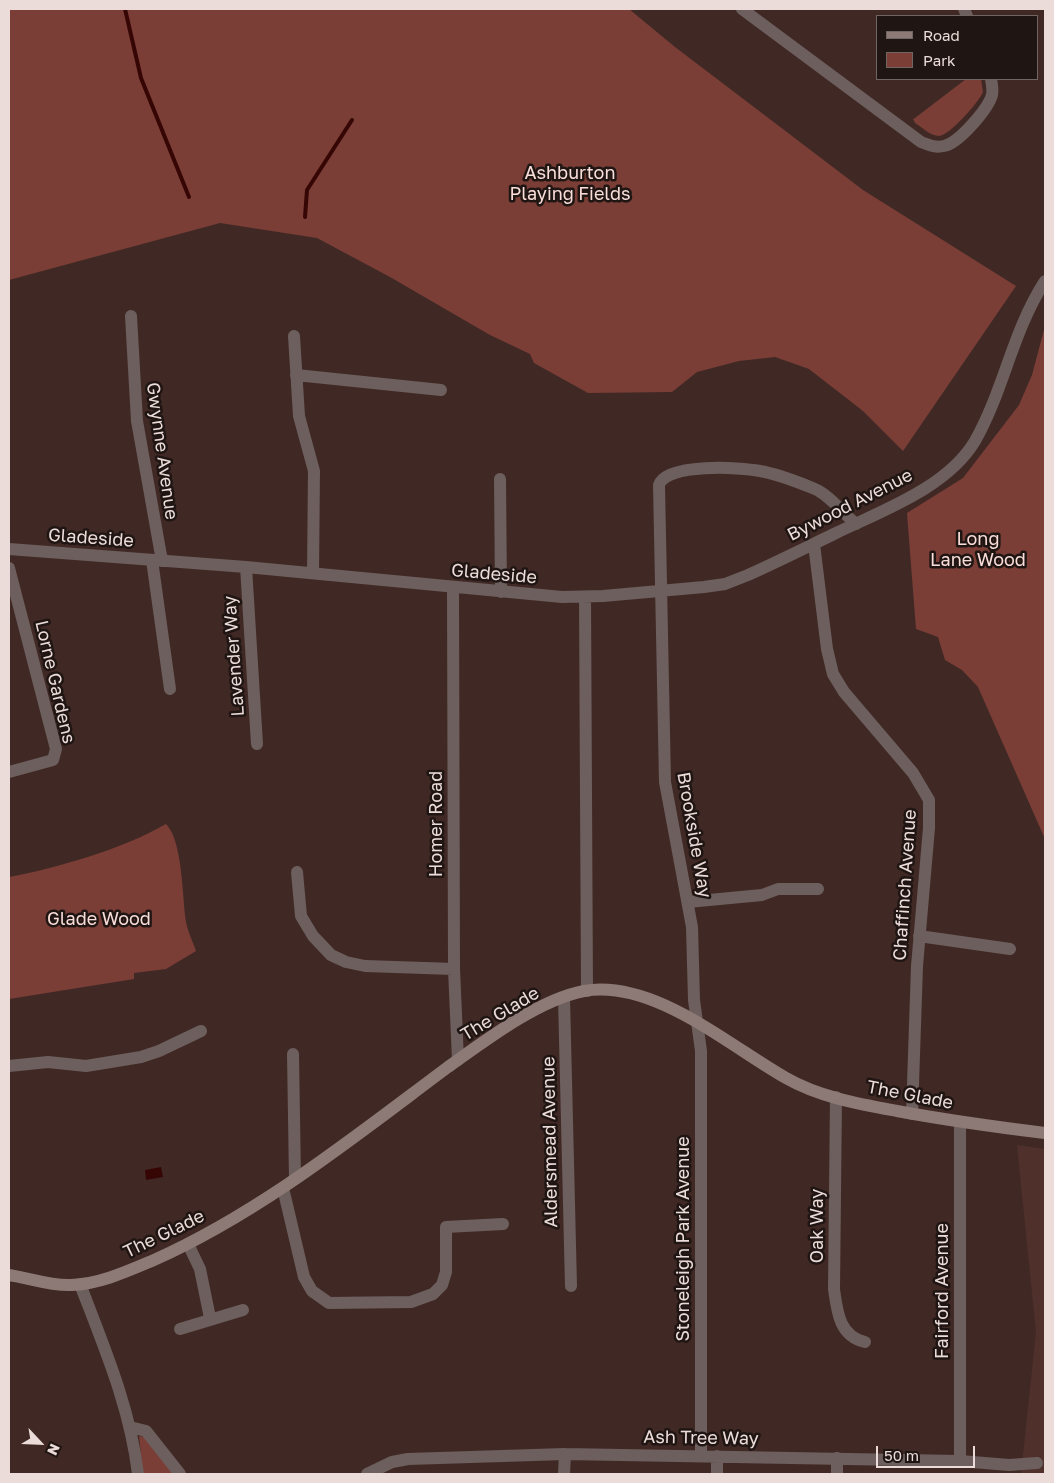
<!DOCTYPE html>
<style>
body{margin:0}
#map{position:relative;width:1054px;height:1483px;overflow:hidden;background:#402925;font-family:"Golos Text",sans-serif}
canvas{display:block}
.frame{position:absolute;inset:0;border:10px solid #ecdcd9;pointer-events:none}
.legend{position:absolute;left:876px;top:15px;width:162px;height:65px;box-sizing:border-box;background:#1f1513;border:1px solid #716562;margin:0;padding:6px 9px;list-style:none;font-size:15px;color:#ecdcd9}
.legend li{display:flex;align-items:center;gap:10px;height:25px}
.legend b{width:25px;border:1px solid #716562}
.north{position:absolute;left:15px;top:1418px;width:50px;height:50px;-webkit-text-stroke:4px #1f1513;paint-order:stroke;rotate:115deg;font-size:14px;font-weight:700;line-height:20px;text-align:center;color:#ecdcd9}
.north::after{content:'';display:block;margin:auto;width:18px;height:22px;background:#ecdcd9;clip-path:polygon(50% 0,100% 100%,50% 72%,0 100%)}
.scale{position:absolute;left:876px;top:1446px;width:99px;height:22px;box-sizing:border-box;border:2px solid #ecdcd9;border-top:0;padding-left:6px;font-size:15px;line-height:18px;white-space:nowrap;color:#ecdcd9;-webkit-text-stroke:4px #1f1513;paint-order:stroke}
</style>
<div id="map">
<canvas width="1054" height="1483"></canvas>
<div class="frame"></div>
<ul class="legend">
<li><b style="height:6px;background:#8d7a76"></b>Road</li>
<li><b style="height:14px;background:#7a3e36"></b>Park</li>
</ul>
<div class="north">N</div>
<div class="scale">50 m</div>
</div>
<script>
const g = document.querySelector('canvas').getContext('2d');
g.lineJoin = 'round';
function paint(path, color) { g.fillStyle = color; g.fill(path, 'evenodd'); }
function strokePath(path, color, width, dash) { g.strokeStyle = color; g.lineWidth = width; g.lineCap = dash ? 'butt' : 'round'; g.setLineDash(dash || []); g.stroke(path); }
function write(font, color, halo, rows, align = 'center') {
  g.font = font + ' "Golos Text",sans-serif'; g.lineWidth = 5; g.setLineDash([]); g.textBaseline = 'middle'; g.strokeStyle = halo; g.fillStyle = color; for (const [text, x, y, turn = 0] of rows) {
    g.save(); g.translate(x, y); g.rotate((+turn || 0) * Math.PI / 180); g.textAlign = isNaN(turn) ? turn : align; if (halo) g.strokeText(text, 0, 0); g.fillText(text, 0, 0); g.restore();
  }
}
const built = new Path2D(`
 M 1017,1145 L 1045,1149 L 1045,1474 L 1021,1474 L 1036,1332 Z`);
const green = new Path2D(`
 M 9,9 L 629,9 L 675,47 L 863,190 L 1016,286 L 903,451 L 863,411 L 809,369 L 775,357 L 739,361 L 697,372 L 672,392 L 588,393 L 534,363 L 530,354 L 490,335 L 390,277 L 317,238 L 220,223 L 9,280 Z
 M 966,79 L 981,79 L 983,92 C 979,102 949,136 939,136 C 930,136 922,127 915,123 L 913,119 L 915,118 Z
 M 1045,326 L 1045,839 L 978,687 L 962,670 L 945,660 L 938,637 L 916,629 L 907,513 L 963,478 L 1019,405 L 1032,375 Z
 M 166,824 C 183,841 182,897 186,922 C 188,932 193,942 196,951 L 166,969 L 134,973 L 134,979 L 9,999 L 9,877 C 57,868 123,849 166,824 Z
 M 139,1436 L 144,1437 L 173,1474 L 143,1474 Z`);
const water = new Path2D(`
 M 161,1167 L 163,1177 L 146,1180 L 145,1170 Z`);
const stream = new Path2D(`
 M 125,9 L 141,78 L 189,197
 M 305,217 L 307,190 L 352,120`);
const street = new Path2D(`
 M 742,9 L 921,142 C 929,145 935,148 944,146 C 959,143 988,109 992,95 C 993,90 992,84 991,79
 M 964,9 L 967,16
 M 131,316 L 137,421 L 162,561
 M 294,336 L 299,416 L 314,471 L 313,573
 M 296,375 L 441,390
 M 500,479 L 501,592
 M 814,544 L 827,649 L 833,674 L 844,692 L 913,773 L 929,800 L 929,828 L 917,966 L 912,1114
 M 9,549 L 246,567 L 562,597 L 603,596 L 704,587 L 725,584 L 748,575 C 777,562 805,548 834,534 C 881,511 947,488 975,441 C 1004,390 1012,332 1045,281
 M 152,560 L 170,689
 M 246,567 L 257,744
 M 9,568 L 56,749 L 53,760 L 9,772
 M 453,588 L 454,969 L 458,1060
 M 585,597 L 587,991
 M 297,872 L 301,916 L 313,936 L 331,955 L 346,962 L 365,966 L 454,969
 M 688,902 L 762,895 L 778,889 L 818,889
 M 919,936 L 1010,949
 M 564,998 L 571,1286
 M 293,1054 L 295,1179
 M 9,1066 L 48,1062 L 86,1066 L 141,1057 L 159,1051 L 201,1031
 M 836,1097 L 834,1289 C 837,1311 839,1336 865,1342
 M 283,1188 L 304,1277 L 312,1291 L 329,1303 L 411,1302 L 433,1294 L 442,1285 L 446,1272 L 446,1227 L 503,1224
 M 188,1244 L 200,1269 L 210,1318
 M 80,1284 C 104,1347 130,1407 138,1474
 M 180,1329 L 243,1310
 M 130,1427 L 146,1431 L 180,1474
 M 701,1456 L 701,1051 L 694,1000 L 692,927 L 665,782 L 659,485 C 666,463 740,467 760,471 C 778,474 798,482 815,489 C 829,495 843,513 856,524
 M 960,1461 L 960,1122
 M 367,1474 L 392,1462 L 408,1459 L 565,1454 L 960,1461 L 1009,1465 L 1037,1463
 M 564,1474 L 565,1454
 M 717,1474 L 717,1456
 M 837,1474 L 837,1458`);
const secondary = new Path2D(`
 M 9,1275 C 29,1278 51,1286 71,1285 C 100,1284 128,1271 154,1260 C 261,1212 354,1137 448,1067 C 486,1040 538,1000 584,991 C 653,979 728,1045 786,1078 C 819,1097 859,1104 897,1111 C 946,1120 996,1127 1045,1133`);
const parkNames = [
 ["Ashburton",570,173],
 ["Playing Fields",570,194],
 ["Long",978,539],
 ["Lane Wood",978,560],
 ["Glade Wood",99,919]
];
const streetNames = [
 ["Gwynne Avenue",162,451,82],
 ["Bywood Avenue",850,505,-27],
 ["Gladeside",91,538,4],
 ["Gladeside",494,574,5],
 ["Lavender Way",234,656,-94],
 ["Lorne Gardens",55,682,77],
 ["Homer Road",436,824,-90],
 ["Brookside Way",694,835,80],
 ["Chaffinch Avenue",905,885,-86],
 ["The Glade",500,1014,-31],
 ["The Glade",910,1095,11],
 ["Aldersmead Avenue",550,1142,-91],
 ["Oak Way",817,1226,-90],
 ["The Glade",164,1234,-26],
 ["Stoneleigh Park Avenue",683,1239,-90],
 ["Fairford Avenue",942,1291,-90],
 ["Ash Tree Way",701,1438,1]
];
paint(built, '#4f302b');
paint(green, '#7a3e36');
paint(water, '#360604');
strokePath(stream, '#360604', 4);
strokePath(street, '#6c5f5d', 12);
strokePath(secondary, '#8d7a76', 12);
write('18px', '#f9ddd8', '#1f1513', parkNames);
write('18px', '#ecdcd9', '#1f1513', streetNames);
</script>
